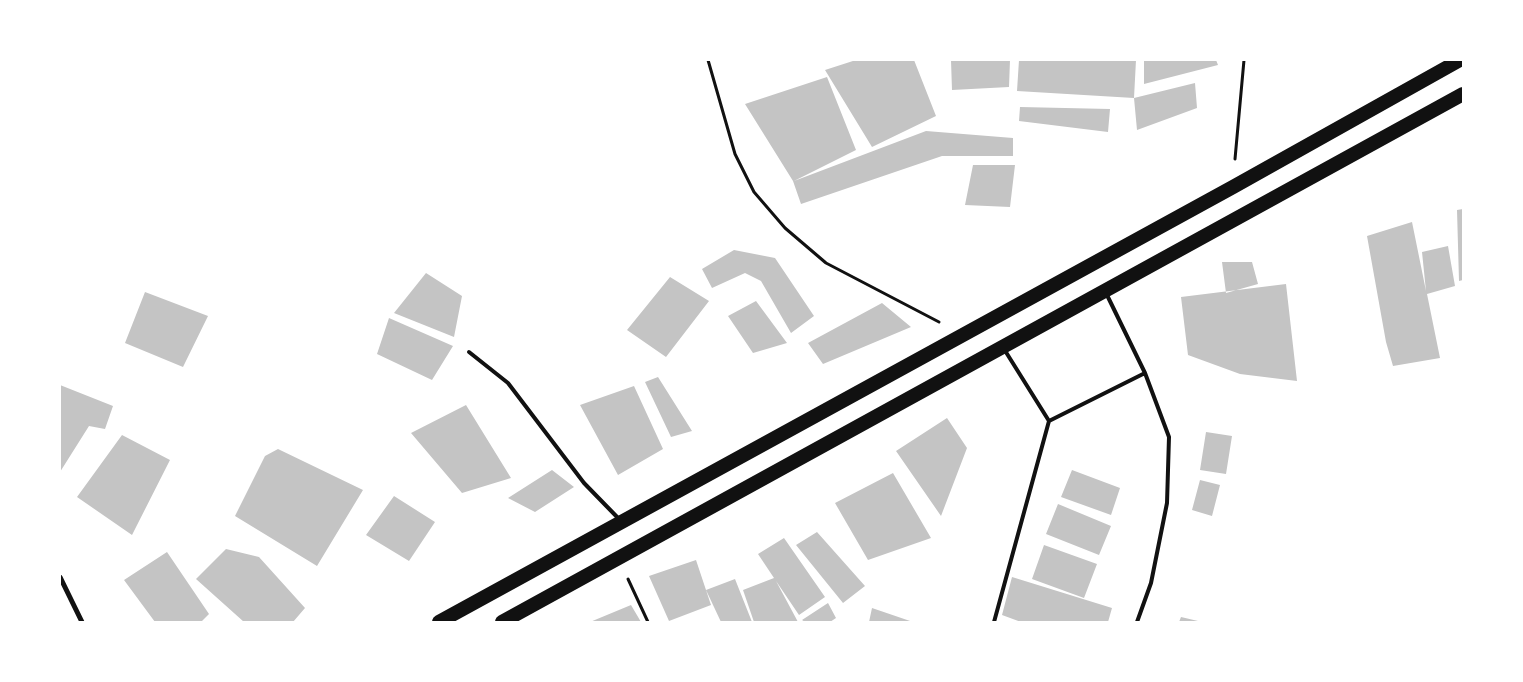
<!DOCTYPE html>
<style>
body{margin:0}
#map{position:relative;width:1523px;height:682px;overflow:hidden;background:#fff;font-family:Helvetica,sans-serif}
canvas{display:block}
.frame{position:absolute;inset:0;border:61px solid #fff;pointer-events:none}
</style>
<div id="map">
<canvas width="1523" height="682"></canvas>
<div class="frame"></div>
</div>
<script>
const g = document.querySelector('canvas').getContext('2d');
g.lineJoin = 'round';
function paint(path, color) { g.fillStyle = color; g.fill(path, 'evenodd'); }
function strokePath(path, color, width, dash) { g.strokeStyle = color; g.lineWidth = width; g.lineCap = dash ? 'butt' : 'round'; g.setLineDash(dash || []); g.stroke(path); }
const building = new Path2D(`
 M 856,60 L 914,60 L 936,116 L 872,147 L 825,70 Z
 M 951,60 L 1010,60 L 1009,87 L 952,90 Z
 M 1019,60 L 1136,60 L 1134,98 L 1195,83 L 1197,108 L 1137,130 L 1134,98 L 1017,91 Z
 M 1144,60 L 1216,60 L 1218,65 L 1144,84 Z
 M 827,77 L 856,150 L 794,181 L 926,131 L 1013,138 L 1013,156 L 942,156 L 801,204 L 793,181 L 745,104 Z
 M 1020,107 L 1110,109 L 1108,132 L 1019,121 Z
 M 973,165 L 1015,165 L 1010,207 L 965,205 Z
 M 1463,209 L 1463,280 L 1459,281 L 1457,210 Z
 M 1412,222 L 1426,291 L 1422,252 L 1448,246 L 1455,286 L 1427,294 L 1440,358 L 1393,366 L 1386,342 L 1367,236 Z
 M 734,250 L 775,258 L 814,316 L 791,333 L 761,281 L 745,273 L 712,288 L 702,269 Z
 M 1222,262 L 1252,262 L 1258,284 L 1226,293 Z
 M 426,273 L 462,296 L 454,337 L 394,313 Z
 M 670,277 L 709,301 L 666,357 L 627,330 Z
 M 1286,284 L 1297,381 L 1240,374 L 1188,355 L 1181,297 Z
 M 145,292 L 208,316 L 183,367 L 125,343 Z
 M 756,301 L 787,343 L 753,353 L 728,316 Z
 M 882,303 L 911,327 L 823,364 L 808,343 Z
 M 389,318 L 453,346 L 432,380 L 377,354 Z
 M 658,377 L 692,431 L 671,437 L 645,382 Z
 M 60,385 L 113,406 L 105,429 L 89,426 L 60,472 Z
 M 634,386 L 663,449 L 618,475 L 580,405 Z
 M 466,405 L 511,478 L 462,493 L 411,433 Z
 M 947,418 L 967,448 L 941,516 L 896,451 Z
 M 1206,432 L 1232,436 L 1226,474 L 1200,470 Z
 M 122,435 L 170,460 L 132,535 L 77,497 Z
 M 278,449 L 363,490 L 317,566 L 235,516 L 265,456 Z
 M 552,470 L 574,487 L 535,512 L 508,498 Z
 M 1072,470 L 1120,488 L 1111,515 L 1061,497 Z
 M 893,473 L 931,538 L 868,560 L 835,503 Z
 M 1200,480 L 1220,485 L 1212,516 L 1192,510 Z
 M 394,496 L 435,522 L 409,561 L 366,535 Z
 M 1058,504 L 1111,526 L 1099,555 L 1046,534 Z
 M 817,532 L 865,586 L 843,603 L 796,545 Z
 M 784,538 L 825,597 L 799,615 L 776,581 L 798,622 L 754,622 L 743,590 L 774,578 L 758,554 Z
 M 1044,545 L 1097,564 L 1084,598 L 1032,579 Z
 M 226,549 L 259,557 L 305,608 L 293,622 L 244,622 L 196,579 Z
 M 167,552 L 209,614 L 201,622 L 155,622 L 124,580 Z
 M 696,560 L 711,605 L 669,621 L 649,576 Z
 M 1012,577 L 1112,608 L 1108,622 L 1021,622 L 1002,615 Z
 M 735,579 L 752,622 L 721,622 L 706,590 Z
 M 828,603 L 836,618 L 830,622 L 805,622 L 802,620 Z
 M 631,605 L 641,622 L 590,622 Z
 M 872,608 L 913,622 L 869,622 Z
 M 1181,617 L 1198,621 L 1198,622 L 1179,622 Z`);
const path = new Path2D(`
 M 708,60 L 735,154 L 754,192 L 785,228 L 826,263 L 939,322
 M 1235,159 L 1244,60
 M 628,579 L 648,622`);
const service = new Path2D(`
 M 1106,293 L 1145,373
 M 1004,349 L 1049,421
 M 469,352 L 508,383 L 584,483 L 619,519
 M 994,622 L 1049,421 L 1145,373 L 1169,437 L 1167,503 L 1151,583 L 1137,622`);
const minor = new Path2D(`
 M 60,577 L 82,622`);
const trunk = new Path2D(`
 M 439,622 L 1233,187 L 1460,60
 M 502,622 L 1463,94`);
paint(building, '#c4c4c4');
strokePath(path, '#111', 3);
strokePath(service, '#111', 4);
strokePath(minor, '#111', 5);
strokePath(trunk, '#111', 14);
</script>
